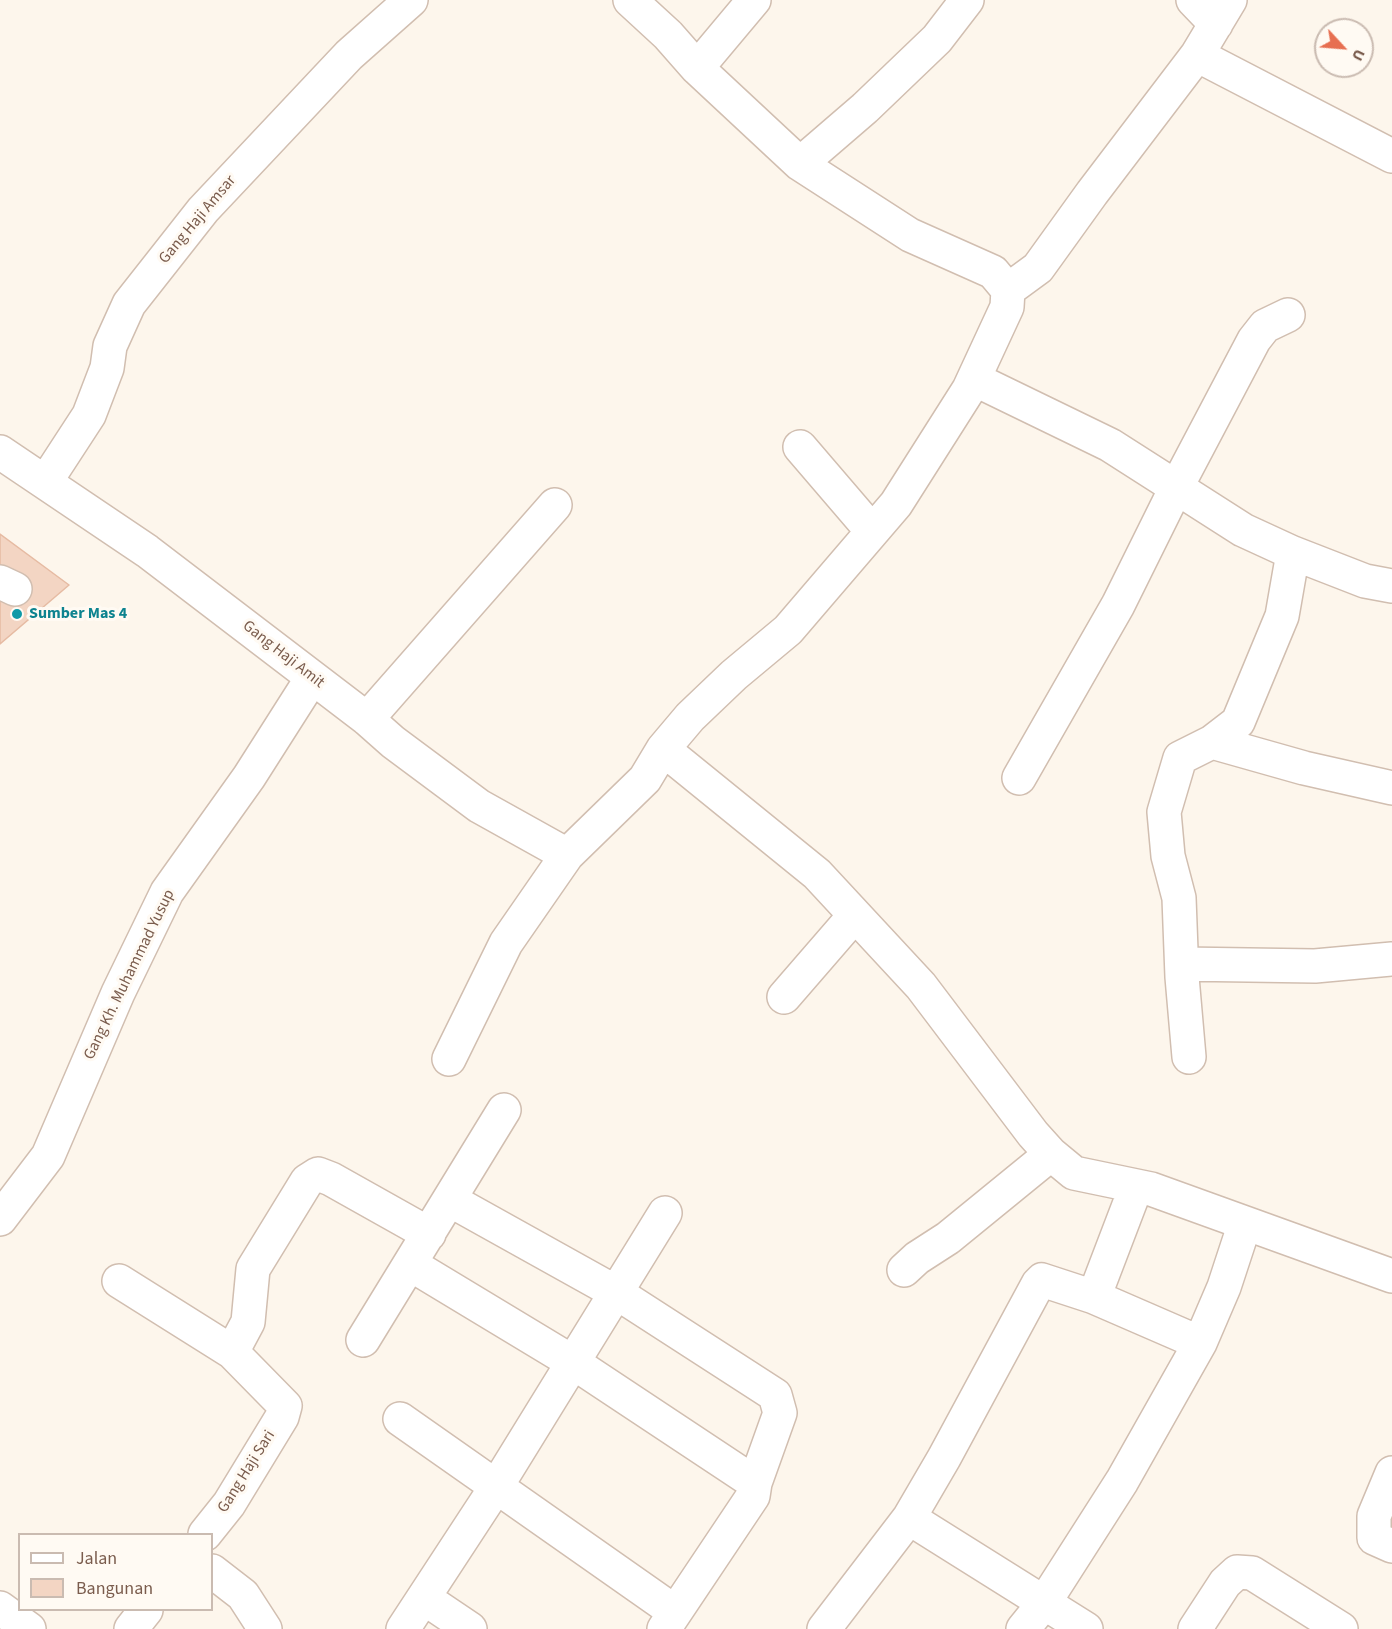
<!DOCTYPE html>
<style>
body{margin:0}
#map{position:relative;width:1392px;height:1629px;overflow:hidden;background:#fdf6ec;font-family:"Source Sans 3",sans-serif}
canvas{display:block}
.legend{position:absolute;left:18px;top:1533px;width:195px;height:78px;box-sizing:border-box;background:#fffaf3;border:2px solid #cabbb1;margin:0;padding:8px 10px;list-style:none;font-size:18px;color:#7a5c4d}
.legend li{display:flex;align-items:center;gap:12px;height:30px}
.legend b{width:30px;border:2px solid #cabbb1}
.north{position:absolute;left:1314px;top:18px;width:60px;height:60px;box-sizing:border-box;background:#fffaf3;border:2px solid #cabbb1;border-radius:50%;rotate:116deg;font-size:16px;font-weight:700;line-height:24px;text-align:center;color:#7a5c4d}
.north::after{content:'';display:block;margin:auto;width:21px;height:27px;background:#e76f51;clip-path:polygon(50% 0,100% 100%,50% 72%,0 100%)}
</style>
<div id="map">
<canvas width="1392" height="1629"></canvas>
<ul class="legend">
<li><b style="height:8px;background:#fff"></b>Jalan</li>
<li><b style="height:16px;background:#f3d5c3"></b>Bangunan</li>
</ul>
<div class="north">U</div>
</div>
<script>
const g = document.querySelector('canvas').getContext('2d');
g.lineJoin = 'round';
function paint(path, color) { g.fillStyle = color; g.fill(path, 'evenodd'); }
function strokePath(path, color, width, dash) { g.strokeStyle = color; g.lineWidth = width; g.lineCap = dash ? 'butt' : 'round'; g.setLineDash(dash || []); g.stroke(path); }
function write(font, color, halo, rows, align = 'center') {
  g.font = font + ' "Source Sans 3",sans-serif'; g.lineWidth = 6; g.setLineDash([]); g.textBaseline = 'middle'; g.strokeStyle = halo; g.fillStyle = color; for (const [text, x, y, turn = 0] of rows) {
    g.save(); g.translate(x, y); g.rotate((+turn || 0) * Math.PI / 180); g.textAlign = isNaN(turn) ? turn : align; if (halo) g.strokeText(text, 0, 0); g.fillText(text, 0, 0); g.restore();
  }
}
const building = new Path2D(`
 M 0,534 L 69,585 L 0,644 Z`);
const minor = new Path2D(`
 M 1193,0 L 1216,24
 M 1197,55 L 1392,156
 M 697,68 L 754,0
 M 800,164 L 865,108 L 937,39 L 967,0
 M 1008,290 L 1038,268 L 1092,193 L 1197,55 L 1230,0
 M 974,379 L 1110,445 L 1243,530 L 1293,553 L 1365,581 L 1392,586
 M 800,447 L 872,531
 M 0,452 L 147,551 L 367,719 L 393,742 L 479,806 L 567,855
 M 46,481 L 89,415 L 107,368 L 110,346 L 129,304 L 203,210 L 349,55 L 411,0
 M 0,582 L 15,589
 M 367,719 L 555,505
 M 1212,742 L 1304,768 L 1392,788
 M 663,749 L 817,874 L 921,986 L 1033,1134 L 1051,1154 L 1074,1173 L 1151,1189 L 1392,1276
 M 1019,778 L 1118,605 L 1176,488 L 1254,340 L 1265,326 L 1288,315
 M 1182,964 L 1315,966 L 1392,959
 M 784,997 L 855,915
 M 1189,1057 L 1182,977 L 1179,898 L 1168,856 L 1164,812 L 1180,758 L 1212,742 L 1238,722 L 1282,616 L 1293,553
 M 449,1059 L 506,943 L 567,855 L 645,779 L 663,749 L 690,717 L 734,675 L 788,630 L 896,504 L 969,389 L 1007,307 L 1008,290 L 993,272 L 910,235 L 800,164 L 697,68 L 668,35 L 630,0
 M 450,1200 L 617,1293 L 775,1395 L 780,1413 L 755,1483 L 753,1496 L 664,1629
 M 0,1219 L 48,1156 L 118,993 L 167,892 L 249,777 L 312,678
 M 410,1264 L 574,1363 L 755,1483
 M 904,1270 L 917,1258 L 948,1238 L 1051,1154
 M 119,1281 L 232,1352
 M 1094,1297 L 1136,1187
 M 363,1340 L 504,1110
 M 400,1419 L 675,1612
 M 1392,1473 L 1374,1516 L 1374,1538 L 1392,1546
 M 909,1518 L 1086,1629
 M 205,1534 L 229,1504 L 282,1417 L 285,1406 L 232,1352 L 248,1322 L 253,1269 L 307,1181 L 318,1174 L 331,1179 L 429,1234
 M 212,1571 L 243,1595 L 265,1629
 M 424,1598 L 470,1629
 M 0,1608 L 29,1629
 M 131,1629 L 146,1610
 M 403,1629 L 496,1487 L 665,1213
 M 824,1629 L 909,1518 L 944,1458 L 1038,1284 L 1042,1280 L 1094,1297 L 1200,1343
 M 1023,1629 L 1044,1603 L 1122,1481 L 1200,1343 L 1224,1287 L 1245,1223
 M 1195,1629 L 1225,1583 L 1237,1572 L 1252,1573 L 1341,1629`);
const markers = [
 [17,614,6,"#0f9aa8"]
];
const streetNames = [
 ["Gang Haji Amsar",198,220,-50],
 ["Gang Haji Amit",283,655,38],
 ["Gang Kh. Muhammad Yusup",130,975,-64],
 ["Gang Haji Sari",247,1472,-58]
];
const cultureNames = [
 ["Sumber Mas 4",29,614]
];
paint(building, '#f3d5c3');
strokePath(building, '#e6bba3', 1.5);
strokePath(minor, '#d1beb0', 36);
strokePath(minor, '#fff', 33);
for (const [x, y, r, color] of markers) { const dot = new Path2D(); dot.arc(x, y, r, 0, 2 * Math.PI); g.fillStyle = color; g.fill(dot); strokePath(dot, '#fffaf3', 2); }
write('16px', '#7a5c4d', '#fffaf3', streetNames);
write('bold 16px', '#0d838f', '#fffaf3', cultureNames, 'left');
</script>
